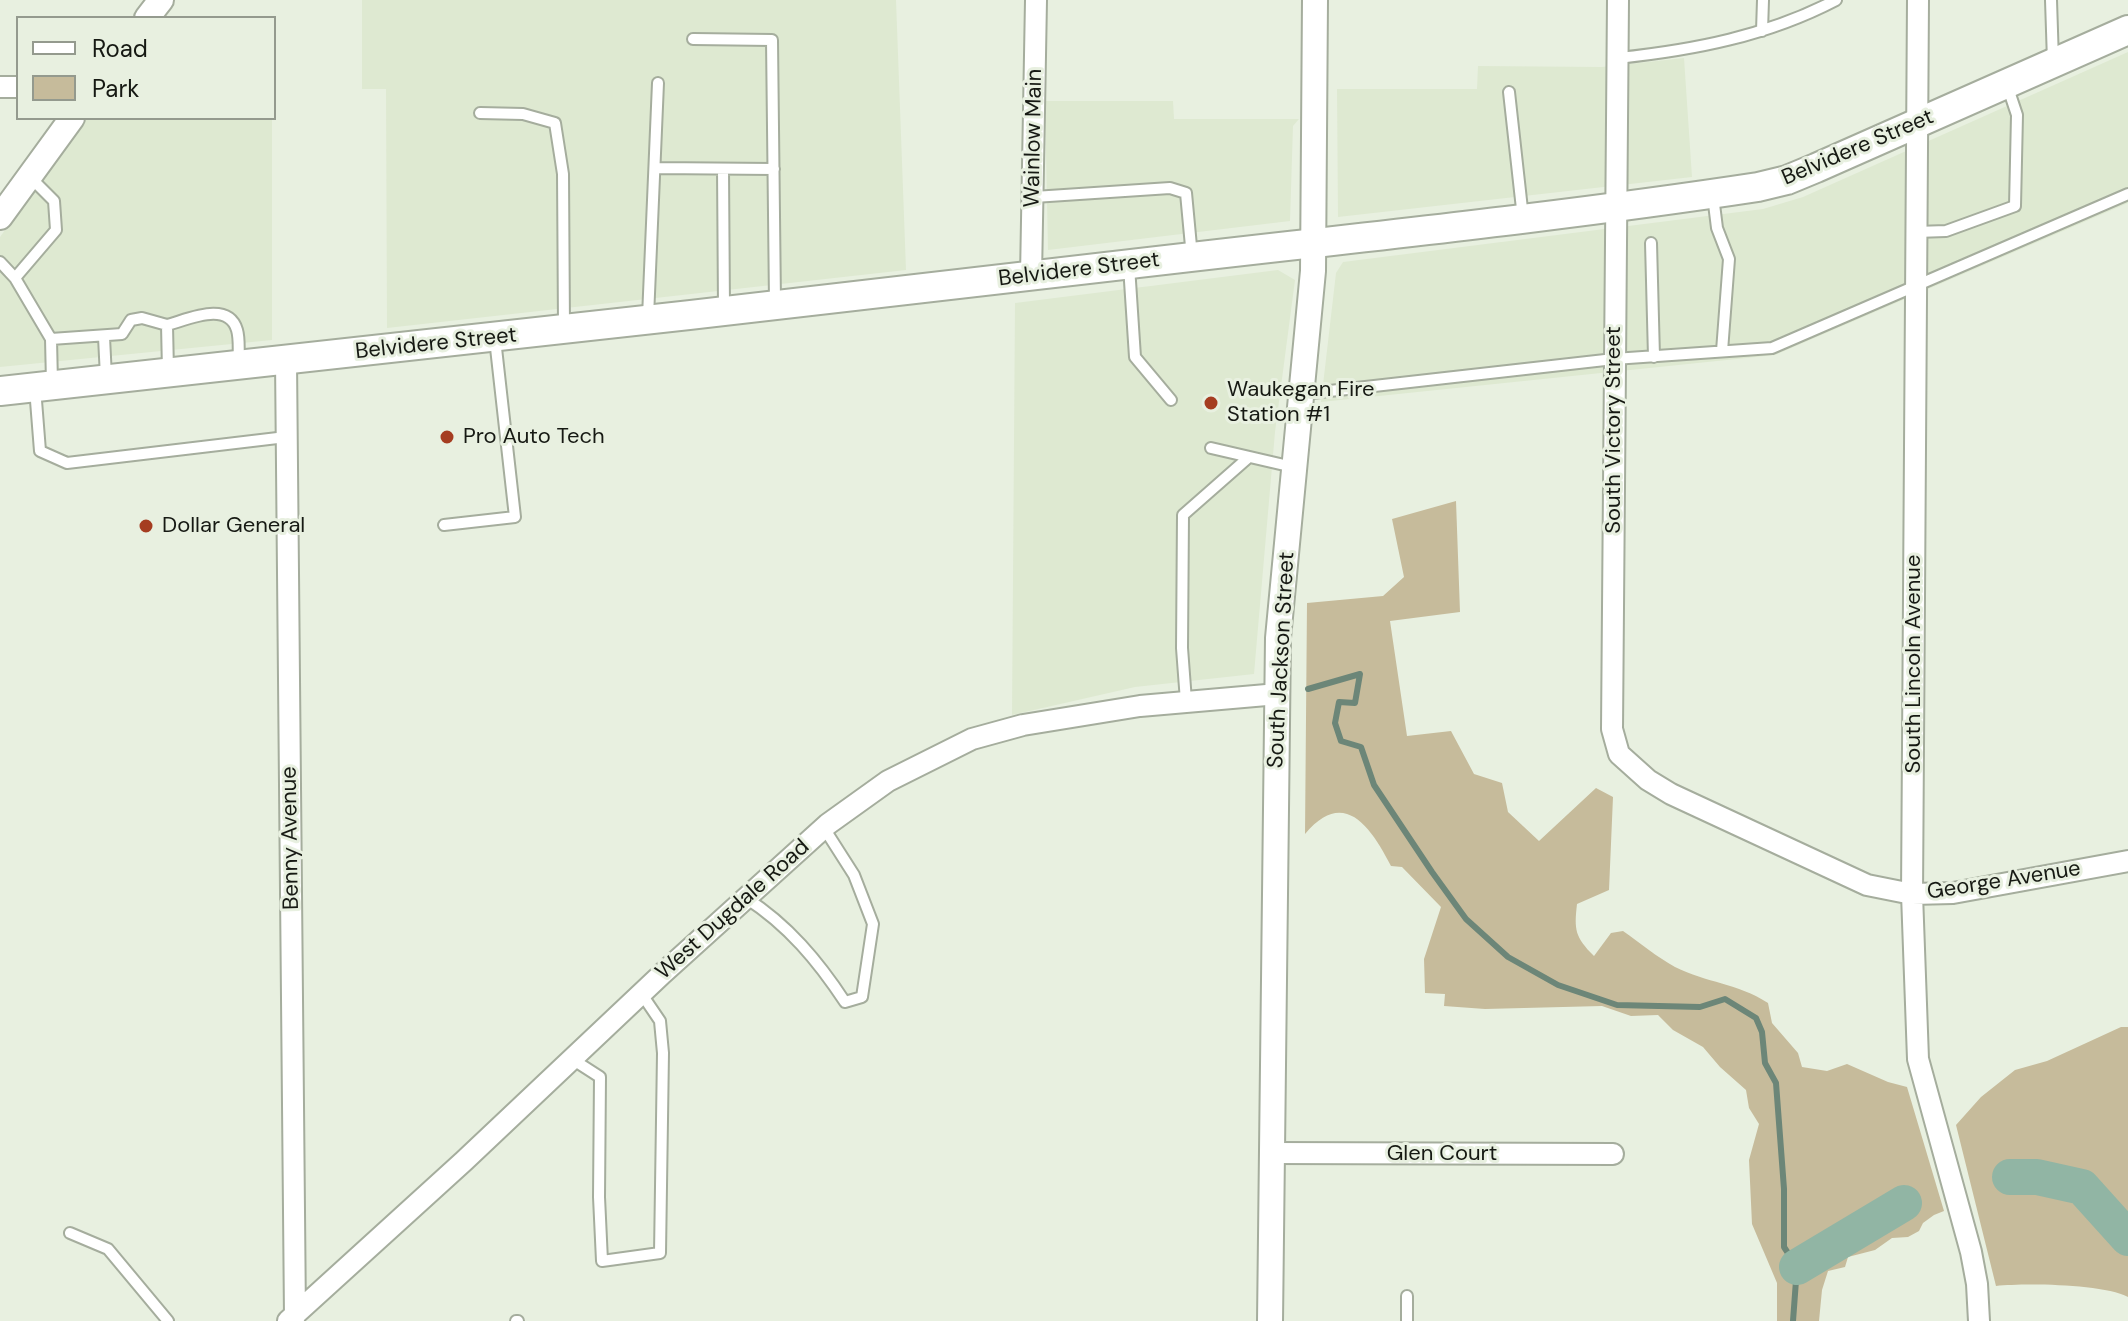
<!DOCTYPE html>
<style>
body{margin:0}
#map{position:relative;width:2128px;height:1321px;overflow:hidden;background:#e8f0e0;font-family:"DM Sans",sans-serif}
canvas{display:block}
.legend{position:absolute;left:16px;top:16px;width:260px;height:104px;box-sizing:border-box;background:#e8f0e0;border:2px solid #949a8e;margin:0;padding:10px 14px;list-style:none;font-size:24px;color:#161913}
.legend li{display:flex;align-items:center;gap:16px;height:40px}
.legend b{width:40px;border:2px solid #949a8e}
</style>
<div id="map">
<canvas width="2128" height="1321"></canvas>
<ul class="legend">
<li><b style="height:10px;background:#fff"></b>Road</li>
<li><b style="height:22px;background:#c6bb9b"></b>Park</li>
</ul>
</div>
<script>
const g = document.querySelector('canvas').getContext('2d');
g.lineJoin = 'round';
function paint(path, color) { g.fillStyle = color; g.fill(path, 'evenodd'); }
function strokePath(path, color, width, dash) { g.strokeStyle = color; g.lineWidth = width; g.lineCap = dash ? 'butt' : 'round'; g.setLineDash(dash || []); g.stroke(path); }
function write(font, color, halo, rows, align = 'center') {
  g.font = font + ' "DM Sans",sans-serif'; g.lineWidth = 6; g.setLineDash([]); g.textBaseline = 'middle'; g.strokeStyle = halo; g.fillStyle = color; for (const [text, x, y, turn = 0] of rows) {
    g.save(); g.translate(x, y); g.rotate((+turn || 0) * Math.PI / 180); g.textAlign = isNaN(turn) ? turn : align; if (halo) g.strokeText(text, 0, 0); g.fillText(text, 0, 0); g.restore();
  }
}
const built = new Path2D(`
 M 362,0 L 896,0 L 906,270 L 387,328 L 386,89 L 362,89 Z
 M 2128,52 L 2128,203 L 1775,355 L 1321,402 L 1336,273 L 1343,262 L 1763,209 L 1803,197 Z
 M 1684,58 L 1692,177 L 1338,217 L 1337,89 L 1477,89 L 1478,66 L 1602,67 Z
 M 1045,101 L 1173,101 L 1174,119 L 1299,119 L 1293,126 L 1290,221 L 1048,250 Z
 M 87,118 L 272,118 L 272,340 L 0,367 L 0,237 Z
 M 1278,270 L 1295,280 L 1275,432 L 1254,674 L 1135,687 L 1012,715 L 1015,303 Z`);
const green = new Path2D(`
 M 1456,501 L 1460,612 L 1390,621 L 1407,736 L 1451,731 L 1474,774 L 1502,783 L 1508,812 L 1539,841 L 1596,788 L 1613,797 L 1609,890 L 1577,904 C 1574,930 1575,937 1594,956 L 1611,933 L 1623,931 C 1640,943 1657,957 1675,967 C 1707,983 1737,983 1768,1003 L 1772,1023 L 1798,1053 L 1802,1067 L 1827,1071 L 1847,1064 L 1888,1082 L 1907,1087 L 1944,1211 L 1934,1215 L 1923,1223 L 1919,1231 L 1908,1237 L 1892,1238 L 1875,1250 L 1848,1257 L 1845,1267 L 1828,1271 L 1822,1290 L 1819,1321 L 1777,1321 L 1777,1283 L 1752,1224 L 1749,1160 L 1759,1124 L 1749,1108 L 1746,1090 L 1720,1067 L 1703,1047 L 1673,1030 L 1658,1015 L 1631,1016 L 1602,1006 L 1485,1009 L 1444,1006 L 1445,994 L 1425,993 L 1424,959 L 1441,907 L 1402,867 L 1391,866 C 1371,827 1344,787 1305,834 L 1307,603 L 1383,596 L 1404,577 L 1392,519 Z
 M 2121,1027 L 2128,1027 L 2128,1297 C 2103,1284 2026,1283 1996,1286 L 1956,1125 L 1981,1097 L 2015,1070 L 2047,1061 Z`);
const stream = new Path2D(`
 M 1308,689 L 1360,674 L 1355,703 L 1339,702 L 1335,723 L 1341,741 L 1361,747 L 1374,785 L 1432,872 L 1466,919 L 1508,957 L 1558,985 L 1617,1005 L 1700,1007 L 1725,999 L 1756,1018 L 1762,1032 L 1765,1063 L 1776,1083 L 1784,1189 L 1784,1247 L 1797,1267 L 1793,1321`);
const river = new Path2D(`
 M 2010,1177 L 2037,1177 L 2082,1187 L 2128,1238
 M 1797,1267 L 1904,1203`);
const service = new Path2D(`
 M 2051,0 L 2053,61
 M 1762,31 L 1763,0
 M 693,39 L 772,40 L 775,302
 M 1618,58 C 1694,50 1767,36 1836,0
 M 1509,92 L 1523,218
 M 480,113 L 523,114 L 555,123 L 563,174 L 564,327
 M 655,168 L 774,169
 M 723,169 L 724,308
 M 1713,196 L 1717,228 L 1729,259 L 1722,351
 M 1034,197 L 1170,188 L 1186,193 L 1192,257
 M 1916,232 L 1946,231 L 2015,206 L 2017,115 L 2007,85
 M 1651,243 L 1654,357
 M 0,262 L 15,278 L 51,339 L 122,334 L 131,320 L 142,318 L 167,325 L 168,371
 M 1129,266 L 1135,357 L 1171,400
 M 15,278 L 56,230 L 54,201 L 30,177
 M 648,317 L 658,83
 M 167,325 C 187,320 228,300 237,330 C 240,340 238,353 239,363
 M 104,337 L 106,377
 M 51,339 L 52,383
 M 35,388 L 40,451 L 67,463 L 286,437
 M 1303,394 L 1614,359 L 1772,348 L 2128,194
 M 1211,448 L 1293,467
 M 444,525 L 515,517 L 495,339
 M 1186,701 L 1182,648 L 1183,515 L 1249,457
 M 746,898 C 788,925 818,961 845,1002 L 862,997 L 873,924 L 854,875 L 824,828
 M 572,1059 L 600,1077 L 599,1197 L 602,1261 L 660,1253 L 663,1053 L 660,1021 L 641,993
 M 70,1233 L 108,1249 L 168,1321
 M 1407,1296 L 1407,1321
 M 516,1321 L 518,1321`);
const minor = new Path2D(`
 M 1618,0 L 1612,729 L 1619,754 L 1648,780 L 1671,794 L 1867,885 L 1912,894 L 1953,893 L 2128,861
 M 1918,0 L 1912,894 L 1918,1059 L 1971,1252 L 1977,1284 L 1979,1321
 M 0,87 L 18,87
 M 1031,276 L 1036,0
 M 286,360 L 295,1316
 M 1271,1153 L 1613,1154
 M 288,1321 L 464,1161 L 662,974 L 828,824 L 888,781 L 972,739 L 1023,725 L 1140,706 L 1278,694`);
const tertiary = new Path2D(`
 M 147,18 L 161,0
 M 0,217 L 72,118
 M 1270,1321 L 1278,638 L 1313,271 L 1315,0`);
const secondary = new Path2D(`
 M 0,391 C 374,351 749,309 1123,265 C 1335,240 1547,219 1758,187 L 1787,180 L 1816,168 L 2128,30`);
const markers = [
 [1211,403,8,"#a53d21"],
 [447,437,8,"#a53d21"],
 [146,526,8,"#a53d21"]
];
const streetNames = [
 ["Wainlow Main",1034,138,-89],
 ["Belvidere Street",1858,148,-23],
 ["Belvidere Street",1079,270,-7],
 ["Belvidere Street",436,344,-6],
 ["South Victory Street",1614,430,-90],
 ["South Jackson Street",1282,660,-87],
 ["South Lincoln Avenue",1914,664,-90],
 ["Benny Avenue",291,838,-91],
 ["George Avenue",2004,881,-9],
 ["West Dugdale Road",733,910,-42],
 ["Glen Court",1442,1154]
];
const poiNames = [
 ["Waukegan Fire",1227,390],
 ["Station #1",1227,415],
 ["Pro Auto Tech",463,437],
 ["Dollar General",162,526]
];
paint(built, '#dee9d1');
paint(green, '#c6bb9b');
strokePath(stream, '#6c8678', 6);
strokePath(river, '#91b5a4', 36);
strokePath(service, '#a5ad9d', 14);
strokePath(minor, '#a5ad9d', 24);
strokePath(tertiary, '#a5ad9d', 28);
strokePath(secondary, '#a5ad9d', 32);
strokePath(service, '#fff', 10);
strokePath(minor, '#fff', 20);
strokePath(tertiary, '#fff', 24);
strokePath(secondary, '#fff', 28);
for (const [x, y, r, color] of markers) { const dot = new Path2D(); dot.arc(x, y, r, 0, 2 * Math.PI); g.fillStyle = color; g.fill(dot); strokePath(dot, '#e8f0e0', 3); }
write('22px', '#161913', '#e8f0e0', streetNames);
write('22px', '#161913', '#e8f0e0', poiNames, 'left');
</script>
